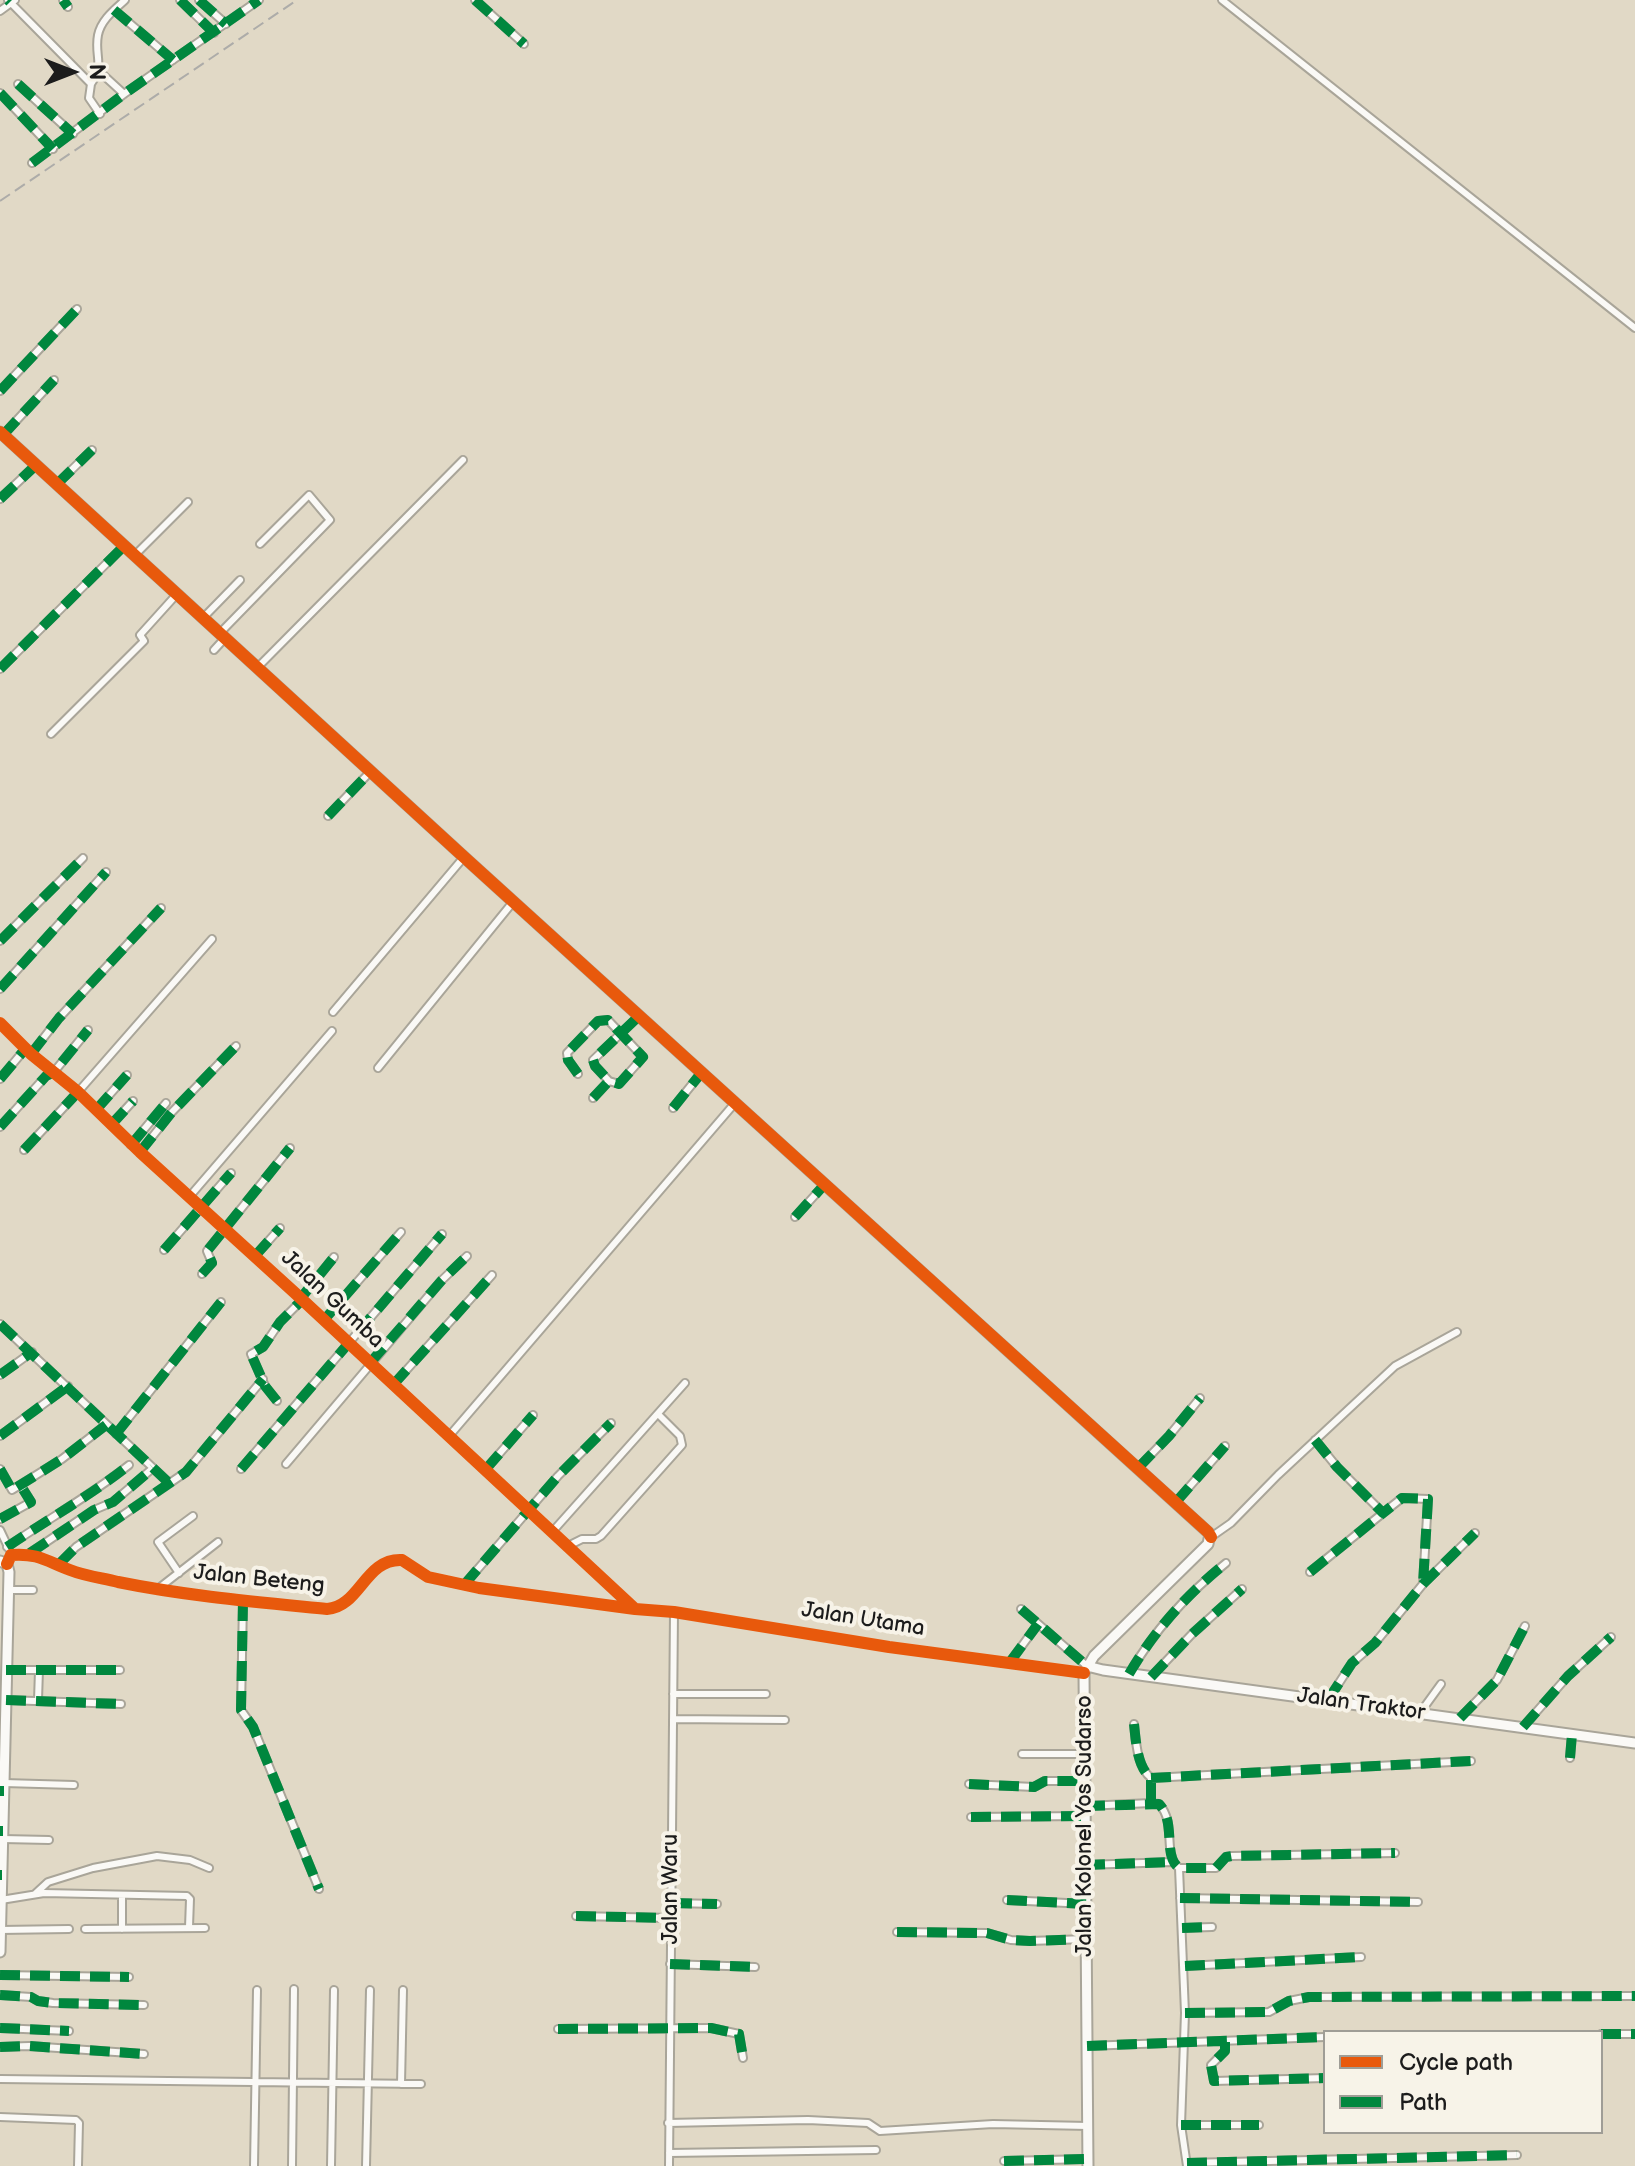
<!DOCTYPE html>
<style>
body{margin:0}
#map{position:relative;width:1635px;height:2166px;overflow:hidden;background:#e1d9c6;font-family:"Balsamiq Sans",sans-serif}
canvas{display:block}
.legend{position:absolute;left:1323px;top:2030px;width:280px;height:104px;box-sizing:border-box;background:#f7f3e8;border:2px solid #9f9d96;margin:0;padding:10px 14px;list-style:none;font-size:24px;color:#1c1c1c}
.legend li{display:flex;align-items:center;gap:16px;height:40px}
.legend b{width:40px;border:2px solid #9f9d96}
.north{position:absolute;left:32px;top:32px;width:80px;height:80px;-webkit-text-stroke:6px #f7f3e8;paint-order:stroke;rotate:90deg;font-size:22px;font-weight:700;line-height:32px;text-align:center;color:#1c1c1c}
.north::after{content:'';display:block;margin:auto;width:28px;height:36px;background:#1c1c1c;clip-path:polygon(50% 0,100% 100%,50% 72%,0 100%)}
</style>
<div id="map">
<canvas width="1635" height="2166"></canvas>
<ul class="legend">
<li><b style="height:10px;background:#e8590c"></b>Cycle path</li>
<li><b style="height:10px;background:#00873e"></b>Path</li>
</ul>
<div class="north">N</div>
</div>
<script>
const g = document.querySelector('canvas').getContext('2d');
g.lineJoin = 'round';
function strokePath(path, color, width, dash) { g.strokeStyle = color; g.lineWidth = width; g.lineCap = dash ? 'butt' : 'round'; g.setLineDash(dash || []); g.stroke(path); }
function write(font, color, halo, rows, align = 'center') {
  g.font = font + ' "Balsamiq Sans",sans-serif'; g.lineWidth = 8; g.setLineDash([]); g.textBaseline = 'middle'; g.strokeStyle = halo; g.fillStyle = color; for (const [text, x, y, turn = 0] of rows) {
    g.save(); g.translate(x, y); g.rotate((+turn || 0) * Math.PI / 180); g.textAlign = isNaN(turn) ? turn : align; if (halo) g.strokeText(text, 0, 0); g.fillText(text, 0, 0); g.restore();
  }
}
const street = new Path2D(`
 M 8,0 L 91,84 C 105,64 94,56 98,35 C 101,20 114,10 125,0
 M 63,0 L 68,7
 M 180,0 L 214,33
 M 199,0 L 226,24
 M 475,0 L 524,44
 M 1222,0 L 1635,328
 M 114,10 L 173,60
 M 0,11 L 15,0
 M 100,72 L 124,94
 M 18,84 L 73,134
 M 91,84 L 89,98 L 100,114
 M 0,93 L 53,149
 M 32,163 L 124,94 L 259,0
 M 0,391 L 77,309
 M 3,435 L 54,380
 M 57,484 L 92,450
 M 0,499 L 36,465
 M 135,555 L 188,502
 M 203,618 L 240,580
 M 220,633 L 330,520 L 309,495 L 260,544
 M 214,650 L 225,638
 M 258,667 L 463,460
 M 0,669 L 124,546
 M 51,734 L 144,641 L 140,635 L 177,594
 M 328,816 L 371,771
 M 0,941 L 83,858
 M 0,989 L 106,872
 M 333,1012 L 464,857
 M 0,1023 L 31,1054 L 78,1092 L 140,1152 L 295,1293 L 635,1609
 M 31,1054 L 59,1018 L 161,908
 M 378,1068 L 513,902
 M 578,1074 L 568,1060 L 567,1053 L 598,1021 L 608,1020 L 643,1057 L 619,1084 L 609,1081
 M 0,1079 L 26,1048
 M 593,1098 L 609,1081 L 595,1066 L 593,1060 L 639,1016
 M 673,1108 L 702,1072
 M 96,1110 L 127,1075
 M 111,1125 L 133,1101
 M 0,1127 L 46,1076 L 54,1072 L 88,1030
 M 131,1145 L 166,1103
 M 24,1150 L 78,1092 L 212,939
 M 140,1152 L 172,1112 L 236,1046
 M 190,1196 L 332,1031
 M 795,1217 L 825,1184
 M 164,1250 L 231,1173
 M 255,1256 L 280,1228
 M 202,1274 L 212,1263 L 207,1251 L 290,1148
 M 301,1298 L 334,1257
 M 324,1320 L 401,1232
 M 0,1324 L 169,1483
 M 0,1375 L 32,1352
 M 393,1385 L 492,1275
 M 277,1401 L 265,1386 L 251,1354 L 263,1347 L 280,1322 L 302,1300
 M 116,1434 L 221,1302
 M 450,1435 L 735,1103
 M 0,1436 L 68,1386
 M 1315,1440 L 1337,1467 L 1383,1513 L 1402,1498 L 1428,1499 L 1423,1584
 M 286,1464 L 442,1280 L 467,1256
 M 1138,1468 L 1169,1436 L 1200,1398
 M 0,1469 L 12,1490 L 62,1459 L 106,1425
 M 241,1469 L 442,1234
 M 486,1469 L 533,1415
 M 1176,1502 L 1225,1446
 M 0,1519 L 31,1502 L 21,1486
 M 0,1530 L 9,1549
 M 553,1531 L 685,1383
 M 1211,1537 L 1231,1523 L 1278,1475 L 1395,1366 L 1457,1332
 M 568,1546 L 582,1539 L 596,1539 L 601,1536 L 682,1445 L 680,1436 L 658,1414
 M 7,1547 C 48,1519 90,1496 129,1465
 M 30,1553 L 94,1510 L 113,1502 L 153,1468
 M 7,1564 L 11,1555 C 39,1553 46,1561 70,1570 C 85,1576 102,1578 118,1582 C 187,1596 257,1602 327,1609 C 360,1607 365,1558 402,1560 L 428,1577 L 479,1588 L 635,1609 L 674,1612 L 889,1647 L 1084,1673
 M 59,1564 L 76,1547 L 186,1472 L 263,1379
 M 1310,1572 L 1383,1513
 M 179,1573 L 158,1542 L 193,1516
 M 464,1585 L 558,1476 L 611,1423
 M 159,1588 L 218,1542
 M 8,1590 L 33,1590
 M 243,1601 L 241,1710 L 253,1727 L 319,1889
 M 1021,1609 L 1087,1666
 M 1010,1662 L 1038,1624
 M 6,1670 L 120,1670
 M 1129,1674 C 1154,1631 1187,1594 1226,1563
 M 1151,1677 L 1192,1634 L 1242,1589
 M 673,1694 L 766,1694
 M 6,1700 L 121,1704
 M 38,1700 L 39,1670
 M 1328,1700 L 1352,1663 L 1375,1643 L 1423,1584 L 1475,1533
 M 1420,1713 L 1441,1684
 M 1460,1718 L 1497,1680 L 1525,1626
 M 673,1719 L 785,1720
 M 1134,1724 C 1136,1742 1137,1767 1151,1778 L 1151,1803
 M 1523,1727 L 1568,1676 L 1611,1637
 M 1022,1754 L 1084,1754
 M 1570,1758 L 1572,1734
 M 1151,1778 L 1471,1761
 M 4,1783 L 74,1785
 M 969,1784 L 1034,1787 L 1045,1781 L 1084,1781
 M 1085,1806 L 1151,1803 L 1159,1804 C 1177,1823 1162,1855 1179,1868 L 1185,2013 L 1181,2125 L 1187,2166
 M 971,1817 L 1085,1816
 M 3,1839 L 49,1840
 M 1085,1865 L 1172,1862
 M 1179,1868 L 1216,1868 L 1226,1857 L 1232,1856 L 1395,1853
 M 35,1894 L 48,1882 L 93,1868 L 157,1856 L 190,1860 L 209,1868
 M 1180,1898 L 1418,1902
 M 1,1900 L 44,1893 L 187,1896 L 190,1899 L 189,1927
 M 1007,1900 L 1086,1904
 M 672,1903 L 717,1904
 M 576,1916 L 672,1918
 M 1182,1928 L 1212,1927
 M 85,1929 L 205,1928
 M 122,1929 L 122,1895
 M 0,1930 L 69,1929
 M 897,1932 L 987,1933 L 1011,1940 L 1030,1941 L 1086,1939
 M 670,1964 L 755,1967
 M 1185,1966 L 1361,1957
 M 0,1975 L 129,1977
 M 0,1995 L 31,1997 L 38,2001 L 53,2003 L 144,2005
 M 1185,2013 L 1269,2012 L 1289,2001 L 1309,1997 L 1635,1996
 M 0,2028 L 69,2031
 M 558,2029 L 711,2028 L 739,2034 L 743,2058
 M 1601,2034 L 1635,2034
 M 1225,2042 L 1225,2051 L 1211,2065 L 1214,2081 L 1325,2078
 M 1087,2046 L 1325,2037
 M 0,2047 L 29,2046 L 144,2054
 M 0,2079 L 421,2084
 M 401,2084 L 403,1990
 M 0,2117 L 76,2120 L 79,2123 L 78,2166
 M 668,2123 L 808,2120 L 868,2123 L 880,2131 L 993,2124 L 1088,2126
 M 1181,2125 L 1259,2125
 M 669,2153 L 876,2150
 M 1004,2161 L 1088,2159
 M 1187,2163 L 1517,2155
 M 254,2166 L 257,1990
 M 292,2166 L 294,1989
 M 331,2166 L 334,1990
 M 366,2166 L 370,1990
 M 669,2166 L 674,1612`);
const secondary = new Path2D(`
 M 0,432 L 464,857 L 1210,1534 L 1208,1544 L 1094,1656 L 1084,1673 L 1088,2166
 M 0,1561 L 7,1564 L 9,1572 L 0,1952
 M 1087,1666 L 1103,1670 L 1635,1743`);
const rail = new Path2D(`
 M 0,201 L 297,0`);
const quiet = new Path2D(`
 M 8,0 L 10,2
 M 63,0 L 68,7
 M 180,0 L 214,33
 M 199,0 L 226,24
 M 475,0 L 524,44
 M 114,10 L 173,60
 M 18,84 L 73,134
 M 0,93 L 53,149
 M 32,163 L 124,94 L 259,0
 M 0,391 L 77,309
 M 3,435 L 54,380
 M 57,484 L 92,450
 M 0,499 L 36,465
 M 0,669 L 124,546
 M 328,816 L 371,771
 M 0,941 L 83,858
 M 0,989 L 106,872
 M 31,1054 L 59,1018 L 161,908
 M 578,1074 L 568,1060 L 567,1053 L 598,1021 L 608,1020 L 643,1057 L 619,1084 L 609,1081
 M 0,1079 L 26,1048
 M 593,1098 L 609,1081 L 595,1066 L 593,1060 L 639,1016
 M 673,1108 L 702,1072
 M 96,1110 L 127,1075
 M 111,1125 L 133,1101
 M 0,1127 L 46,1076 L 54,1072 L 88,1030
 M 131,1145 L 166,1103
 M 24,1150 L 78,1092
 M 140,1152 L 172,1112 L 236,1046
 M 795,1217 L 825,1184
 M 164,1250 L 231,1173
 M 255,1256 L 280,1228
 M 202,1274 L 212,1263 L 207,1251 L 290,1148
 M 301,1298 L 334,1257
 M 324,1320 L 401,1232
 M 0,1324 L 169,1483
 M 370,1363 L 442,1280 L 467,1256
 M 0,1375 L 32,1352
 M 393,1385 L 492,1275
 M 277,1401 L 265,1386 L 251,1354 L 263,1347 L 280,1322 L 302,1300
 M 116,1434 L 221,1302
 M 0,1436 L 68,1386
 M 1315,1440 L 1337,1467 L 1383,1513 L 1402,1498 L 1428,1499 L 1423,1584
 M 1138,1468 L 1169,1436 L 1200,1398
 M 0,1469 L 12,1490 L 62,1459 L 106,1425
 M 241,1469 L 442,1234
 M 486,1469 L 533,1415
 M 1176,1502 L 1225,1446
 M 0,1519 L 31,1502 L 21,1486
 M 7,1547 C 48,1519 90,1496 129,1465
 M 30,1553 L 94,1510 L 113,1502 L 153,1468
 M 59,1564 L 76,1547 L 186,1472 L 263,1379
 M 1310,1572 L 1383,1513
 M 464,1585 L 558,1476 L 611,1423
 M 243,1601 L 241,1710 L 253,1727 L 319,1889
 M 1021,1609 L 1087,1666
 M 1010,1662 L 1038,1624
 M 6,1670 L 120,1670
 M 1129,1674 C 1154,1631 1187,1594 1226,1563
 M 1151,1677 L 1192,1634 L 1242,1589
 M 6,1700 L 121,1704
 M 1328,1700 L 1352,1663 L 1375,1643 L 1423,1584 L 1475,1533
 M 1460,1718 L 1497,1680 L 1525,1626
 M 1134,1724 C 1136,1742 1137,1767 1151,1778 L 1151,1803
 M 1523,1727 L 1568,1676 L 1611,1637
 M 1570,1758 L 1572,1734
 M 1151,1778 L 1471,1761
 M 969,1784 L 1034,1787 L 1045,1781 L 1084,1781
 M 0,1791 L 4,1791
 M 1085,1806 L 1159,1804 C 1177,1823 1162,1855 1179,1868 L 1216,1868 L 1226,1857 L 1232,1856 L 1395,1853
 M 971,1817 L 1085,1816
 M 0,1831 L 3,1831
 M 1085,1865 L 1172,1862
 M 0,1875 L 2,1875
 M 1180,1898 L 1418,1902
 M 1007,1900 L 1086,1904
 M 672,1903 L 717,1904
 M 576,1916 L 672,1918
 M 1182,1928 L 1212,1927
 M 897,1932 L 987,1933 L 1011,1940 L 1030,1941 L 1086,1939
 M 670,1964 L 755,1967
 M 1185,1966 L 1361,1957
 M 0,1975 L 129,1977
 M 0,1995 L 31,1997 L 38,2001 L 53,2003 L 144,2005
 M 1185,2013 L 1269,2012 L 1289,2001 L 1309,1997 L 1635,1996
 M 0,2028 L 69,2031
 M 558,2029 L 711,2028 L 739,2034 L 743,2058
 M 1601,2034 L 1635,2034
 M 1225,2042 L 1225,2051 L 1211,2065 L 1214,2081 L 1325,2078
 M 1087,2046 L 1325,2037
 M 0,2047 L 29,2046 L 144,2054
 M 1181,2125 L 1259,2125
 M 1004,2161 L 1088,2159
 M 1187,2163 L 1517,2155`);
const cycleway = new Path2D(`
 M 0,432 L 464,857 L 1208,1532 L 1211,1537
 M 0,1023 L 31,1054 L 78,1092 L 140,1152 L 295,1293 L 635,1609
 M 7,1564 L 11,1555 C 39,1553 46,1561 70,1570 C 85,1576 102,1578 118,1582 C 187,1596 257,1602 327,1609 C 360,1607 365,1558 402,1560 L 428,1577 L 479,1588 L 635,1609 L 674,1612 L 889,1647 L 1084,1673`);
const streetNames = [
 ["Jalan Gumba",332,1300,43],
 ["Jalan Beteng",259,1580,6],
 ["Jalan Utama",863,1620,9],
 ["Jalan Traktor",1361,1705,8],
 ["Jalan Kolonel Yos Sudarso",1085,1826,-90],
 ["Jalan Waru",671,1889,-90]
];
strokePath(street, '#a9a599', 10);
strokePath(secondary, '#a9a599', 13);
strokePath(street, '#faf9f6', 6);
strokePath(secondary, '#faf9f6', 9);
strokePath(rail, '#adaca9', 2, [12, 6]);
strokePath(quiet, '#00873e', 10, [20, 10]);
strokePath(cycleway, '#e8590c', 12);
write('22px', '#1c1c1c', '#f7f3e8', streetNames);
</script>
